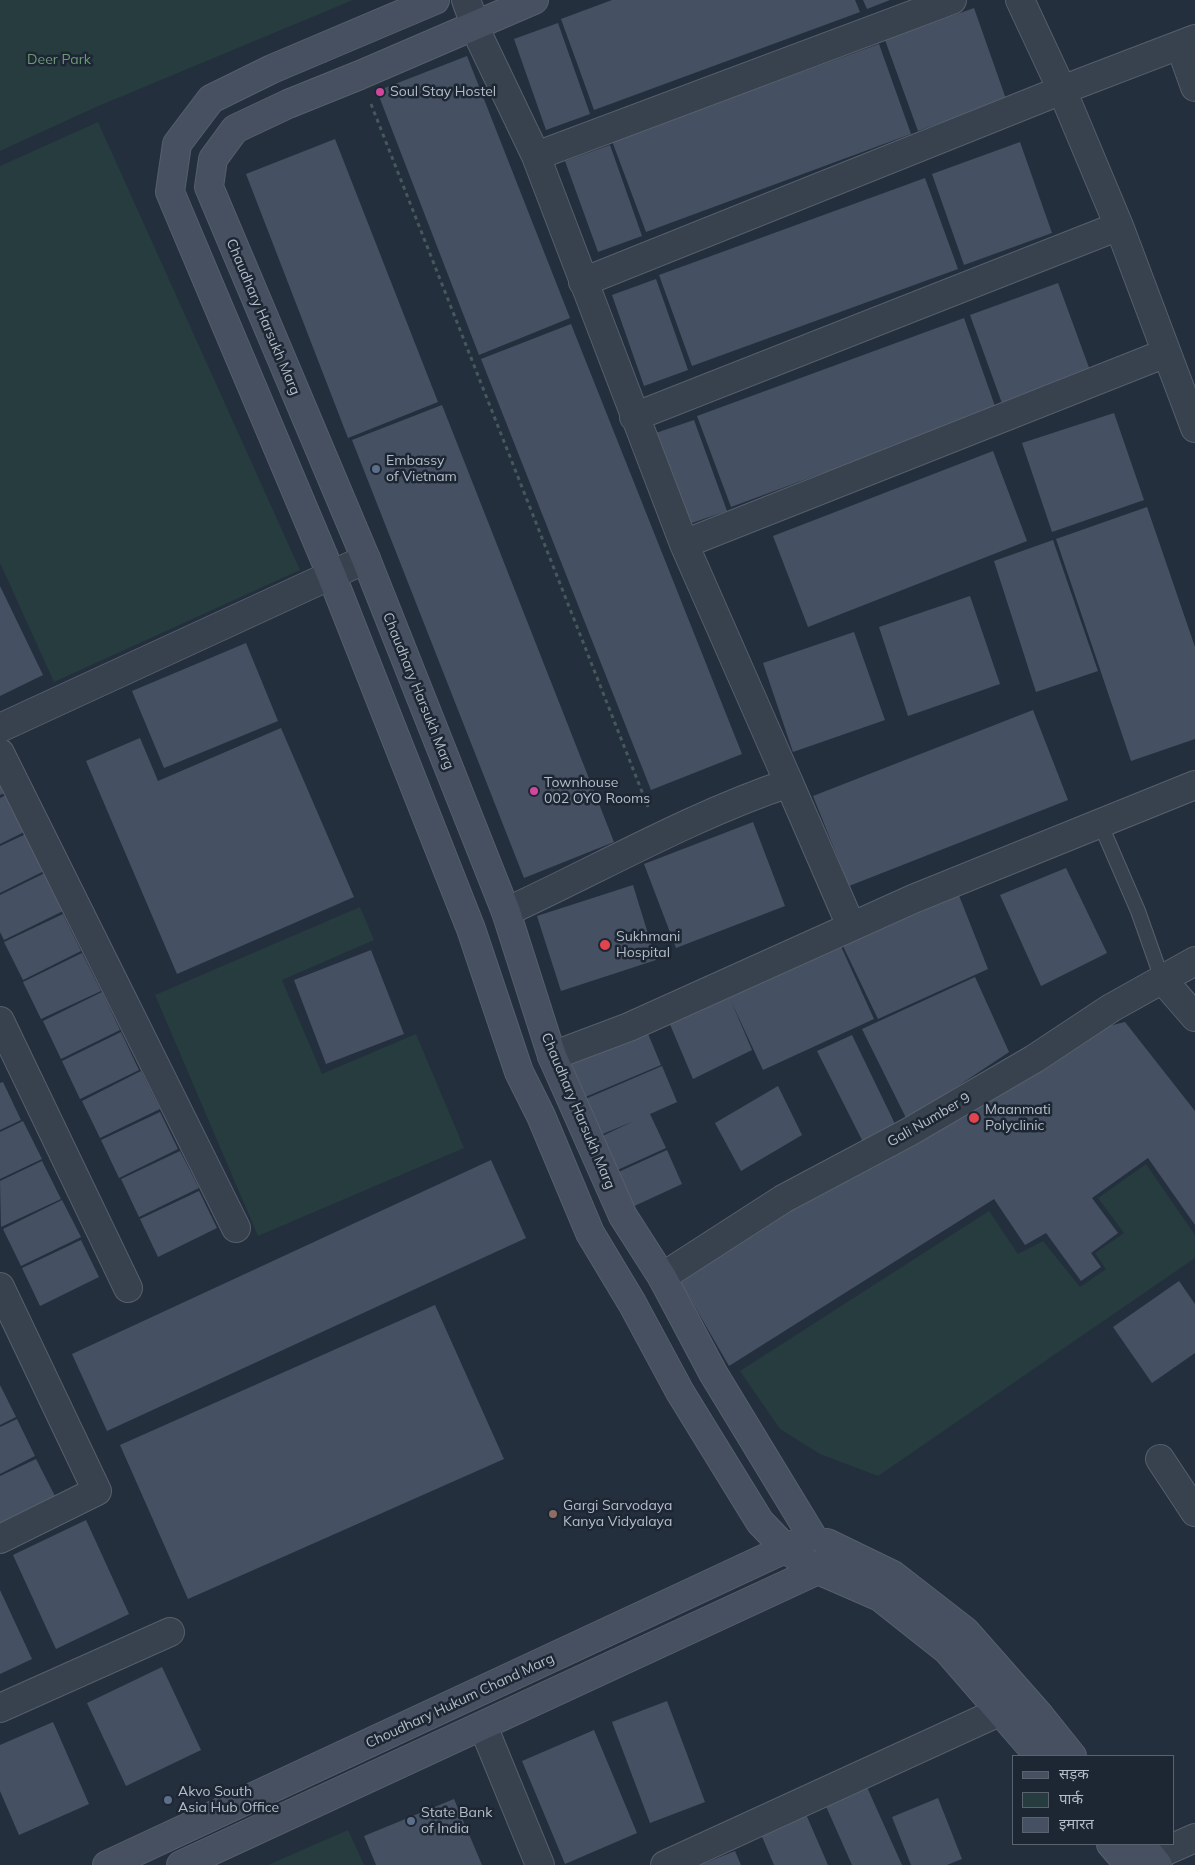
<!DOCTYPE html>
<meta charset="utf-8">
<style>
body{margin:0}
#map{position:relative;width:1195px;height:1865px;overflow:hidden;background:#242f3e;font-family:Mulish,"Noto Sans Devanagari",sans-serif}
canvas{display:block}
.legend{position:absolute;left:1012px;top:1755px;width:162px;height:90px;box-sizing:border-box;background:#1d2633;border:1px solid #59626f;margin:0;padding:6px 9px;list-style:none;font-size:15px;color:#b4bcc9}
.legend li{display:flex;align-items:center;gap:10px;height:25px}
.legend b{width:25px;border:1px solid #59626f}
</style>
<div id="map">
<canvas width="1195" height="1865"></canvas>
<ul class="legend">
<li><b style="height:6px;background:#465061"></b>सड़क</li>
<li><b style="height:14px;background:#263c3f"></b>पार्क</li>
<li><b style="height:14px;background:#455162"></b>इमारत</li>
</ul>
</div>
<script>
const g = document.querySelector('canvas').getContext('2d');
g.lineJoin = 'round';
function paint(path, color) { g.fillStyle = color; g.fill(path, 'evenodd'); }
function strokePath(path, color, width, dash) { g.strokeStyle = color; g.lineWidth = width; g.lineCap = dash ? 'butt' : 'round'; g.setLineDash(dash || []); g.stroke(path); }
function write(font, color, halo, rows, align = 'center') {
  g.font = font + ' Mulish,sans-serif'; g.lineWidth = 5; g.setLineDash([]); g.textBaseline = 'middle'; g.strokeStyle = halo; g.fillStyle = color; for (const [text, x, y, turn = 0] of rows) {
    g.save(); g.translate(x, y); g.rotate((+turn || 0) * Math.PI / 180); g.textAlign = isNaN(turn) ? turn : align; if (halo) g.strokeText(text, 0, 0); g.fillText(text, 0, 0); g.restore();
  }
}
const green = new Path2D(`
 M 0,0 L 353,0 L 96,107 L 0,151 Z
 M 98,122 L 300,570 L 54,682 L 0,563 L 0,166 Z
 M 360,907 L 374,940 L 282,980 L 322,1074 L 416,1034 L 464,1148 L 258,1236 L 155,995 Z
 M 1146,1164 L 1195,1235 L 1195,1258 L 878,1476 L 820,1454 L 780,1429 L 740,1371 L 989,1211 L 1018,1254 L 1043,1241 L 1080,1287 L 1106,1269 L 1095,1253 L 1124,1233 L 1098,1198 Z
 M 348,1830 L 364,1865 L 268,1865 Z`);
const building = new Path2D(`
 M 612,0 L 855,0 L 860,12 L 594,110 L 561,19 Z
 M 863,0 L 890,0 L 867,9 Z
 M 974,8 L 1006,99 L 918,131 L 885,40 Z
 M 558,23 L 590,114 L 546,130 L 514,39 Z
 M 879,44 L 911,134 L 646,232 L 612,141 Z
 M 467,56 L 570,318 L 479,355 L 377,91 Z
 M 335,139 L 438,402 L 348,438 L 246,174 Z
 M 1020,142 L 1052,233 L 964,265 L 932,174 Z
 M 610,145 L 642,236 L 598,252 L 565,161 Z
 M 925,178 L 958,269 L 692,366 L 659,275 Z
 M 656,279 L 688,370 L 644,386 L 612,295 Z
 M 1058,283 L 1091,373 L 1003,406 L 970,315 Z
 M 964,318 L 996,409 L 731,507 L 697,416 Z
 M 571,324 L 742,754 L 651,790 L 481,359 Z
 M 442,405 L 614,842 L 524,878 L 352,440 Z
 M 1114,413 L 1144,500 L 1052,532 L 1022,443 Z
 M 694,420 L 727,511 L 683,526 L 650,435 Z
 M 993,451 L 1027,541 L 808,627 L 773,536 Z
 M 1147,507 L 1195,647 L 1195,739 L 1131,761 L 1056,539 Z
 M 1053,540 L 1098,671 L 1036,692 L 994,561 Z
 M 0,586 L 43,675 L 0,696 Z
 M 970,596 L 1000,684 L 908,716 L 879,627 Z
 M 854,632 L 885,720 L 793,752 L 763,663 Z
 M 246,643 L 278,721 L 164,768 L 132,691 Z
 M 1033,710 L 1068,800 L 849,886 L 813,796 Z
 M 281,728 L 354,897 L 177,974 L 86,761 L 140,738 L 158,781 Z
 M 0,781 L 5,793 L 0,795 Z
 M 6,795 L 24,832 L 0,844 L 0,798 Z
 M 753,822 L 785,906 L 676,948 L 644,864 Z
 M 26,834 L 44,871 L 0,893 L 0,846 Z
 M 1066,868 L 1107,953 L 1041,986 L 1000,895 Z
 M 45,873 L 63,911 L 4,940 L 0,932 L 0,895 Z
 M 633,885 L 656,960 L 561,991 L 537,916 Z
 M 958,893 L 988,969 L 878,1019 L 841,942 Z
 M 63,914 L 81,951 L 23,980 L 4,942 Z
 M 839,942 L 874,1019 L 763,1070 L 731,1001 L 752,1050 L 693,1079 L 669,1022 Z
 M 371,950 L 404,1034 L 326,1064 L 294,980 Z
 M 82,953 L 101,991 L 41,1019 L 23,982 Z
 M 975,977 L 1009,1052 L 907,1120 L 862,1029 Z
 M 102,992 L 120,1030 L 61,1059 L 43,1021 Z
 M 1125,1022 L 1195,1111 L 1195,1225 L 1148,1158 L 1092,1198 L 1118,1233 L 1091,1253 L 1101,1267 L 1081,1281 L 1046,1233 L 1025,1245 L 994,1199 L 729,1366 L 680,1281 L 780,1211 L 1105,1027 Z
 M 646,1029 L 661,1065 L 583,1098 L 567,1063 Z
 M 121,1032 L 139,1070 L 80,1099 L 62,1061 Z
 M 852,1035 L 896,1126 L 863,1142 L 817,1051 Z
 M 662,1066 L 677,1102 L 650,1114 L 666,1148 L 613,1172 L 598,1138 L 634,1121 L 598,1136 L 583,1100 Z
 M 141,1071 L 160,1109 L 100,1138 L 82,1101 Z
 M 3,1082 L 21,1120 L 0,1130 L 0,1083 Z
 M 778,1086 L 802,1135 L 741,1171 L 715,1123 Z
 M 160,1112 L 178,1149 L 119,1178 L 101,1140 Z
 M 23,1121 L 42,1159 L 0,1179 L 0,1132 Z
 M 667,1150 L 682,1184 L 630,1208 L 614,1174 Z
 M 180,1151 L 199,1188 L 139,1217 L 121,1179 Z
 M 491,1160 L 526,1238 L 107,1431 L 72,1354 Z
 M 42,1161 L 61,1199 L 1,1227 L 0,1181 Z
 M 199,1191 L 217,1228 L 158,1257 L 140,1219 Z
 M 62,1200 L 81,1237 L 21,1266 L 3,1229 Z
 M 81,1240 L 99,1277 L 40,1306 L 22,1268 Z
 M 1179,1281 L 1195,1304 L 1195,1353 L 1152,1383 L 1113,1327 Z
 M 435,1305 L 504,1459 L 188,1599 L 120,1445 Z
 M 0,1385 L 16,1417 L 0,1425 Z
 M 17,1419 L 35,1456 L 0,1474 L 0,1427 Z
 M 36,1459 L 55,1496 L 0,1523 L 0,1476 Z
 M 86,1520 L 129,1614 L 56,1649 L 13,1555 Z
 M 0,1590 L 32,1659 L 0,1674 Z
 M 162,1667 L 201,1750 L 126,1786 L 87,1703 Z
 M 667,1701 L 705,1802 L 650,1823 L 612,1722 Z
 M 53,1722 L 89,1804 L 19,1835 L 0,1791 L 0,1745 Z
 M 594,1730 L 637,1833 L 565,1864 L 522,1761 Z
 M 866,1785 L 902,1865 L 852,1865 L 825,1804 Z
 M 938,1798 L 962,1859 L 947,1865 L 911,1865 L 892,1817 Z
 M 454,1799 L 482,1865 L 376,1865 L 364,1836 Z
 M 805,1812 L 828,1865 L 774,1865 L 760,1832 Z
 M 735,1851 L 741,1865 L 700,1865 Z`);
const path = new Path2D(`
 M 371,104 L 648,807`);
const lane = new Path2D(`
 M 1100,823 L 1138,911 L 1162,979`);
const street = new Path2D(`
 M 466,0 L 481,41 L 536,156 L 684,544 L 789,783 C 693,815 599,869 506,912
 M 1020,0 L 1062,90 L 1119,226 L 1195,428
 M 1180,45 L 1195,87
 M 536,156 L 952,0
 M 583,282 L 1062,90 L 1195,39
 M 634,417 L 1119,226
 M 684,544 L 1166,353
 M 0,728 L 366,559
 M 0,753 L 236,1228
 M 789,783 L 851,926
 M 1162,979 L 1195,1017
 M 0,1021 L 128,1288
 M 552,1056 L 629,1027 L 913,899 L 1195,785
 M 662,1277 L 783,1199 L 909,1132 L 1034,1059 L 1111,1008 L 1195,961
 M 0,1287 L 97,1491 L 0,1539
 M 1160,1459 L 1195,1512
 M 0,1708 L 170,1632
 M 483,1726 L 540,1865
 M 1152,1857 L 1195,1838
 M 665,1865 L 1001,1711`);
const secondary = new Path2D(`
 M 435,0 L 272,69 L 211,99 L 177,144 L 170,192 L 331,574 L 471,929 L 519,1072 L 541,1116 L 590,1233 L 632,1303 L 680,1392 L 760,1522 L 787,1550 L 818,1570 L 880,1597 L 947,1650 L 1039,1756
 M 534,0 L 360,75 L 288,104 L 235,129 L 213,159 L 209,187 L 366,559 L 506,912 L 552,1056 L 623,1216 L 662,1277 L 713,1373 L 812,1536
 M 827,1543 L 893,1575 L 965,1631 L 1040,1716 L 1072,1756
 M 1111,1844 L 1129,1865
 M 1141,1844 L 1158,1865
 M 107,1865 L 802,1541
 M 181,1865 L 818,1570 L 844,1552`);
const markers = [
 [380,92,5,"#d1479c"],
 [376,469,5,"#5c6f8a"],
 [534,791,5,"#d1479c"],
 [605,945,6,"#e0444e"],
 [974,1118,6,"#e0444e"],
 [553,1514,5,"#8d6e63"],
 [168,1800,5,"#5c6f8a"],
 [411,1821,5,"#5c6f8a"]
];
const parkNames = [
 ["Deer Park",59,60]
];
const poiNames = [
 ["Soul Stay Hostel",390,92],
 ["Embassy",386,461],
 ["of Vietnam",386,477],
 ["Townhouse",544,783],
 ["002 OYO Rooms",544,799],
 ["Sukhmani",616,937],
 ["Hospital",616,953],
 ["Maanmati",985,1110],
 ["Polyclinic",985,1126],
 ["Gargi Sarvodaya",563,1506],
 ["Kanya Vidyalaya",563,1522],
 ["Akvo South",178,1792],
 ["Asia Hub Office",178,1808],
 ["State Bank",421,1813],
 ["of India",421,1829]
];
const streetNames = [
 ["Chaudhary Harsukh Marg",263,317,67],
 ["Chaudhary Harsukh Marg",418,691,68],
 ["Chaudhary Harsukh Marg",578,1111,67],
 ["Gali Number 9",929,1120,-30],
 ["Choudhary Hukum Chand Marg",460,1701,-25]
];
paint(green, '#263c3f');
paint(building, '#455162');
strokePath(lane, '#565f6c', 16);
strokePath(street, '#565f6c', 30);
strokePath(secondary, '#565f6c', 30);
strokePath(path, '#44595c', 3, [4, 4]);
strokePath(lane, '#38414e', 14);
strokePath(street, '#38414e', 28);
strokePath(secondary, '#465061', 28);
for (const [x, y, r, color] of markers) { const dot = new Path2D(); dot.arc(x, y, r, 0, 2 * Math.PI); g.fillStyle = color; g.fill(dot); strokePath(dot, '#1d2633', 2); }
write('14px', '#6b9a76', '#1d2633', parkNames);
write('14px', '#b4bcc9', '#1d2633', poiNames, 'left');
write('14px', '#b4bcc9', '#1d2633', streetNames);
</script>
